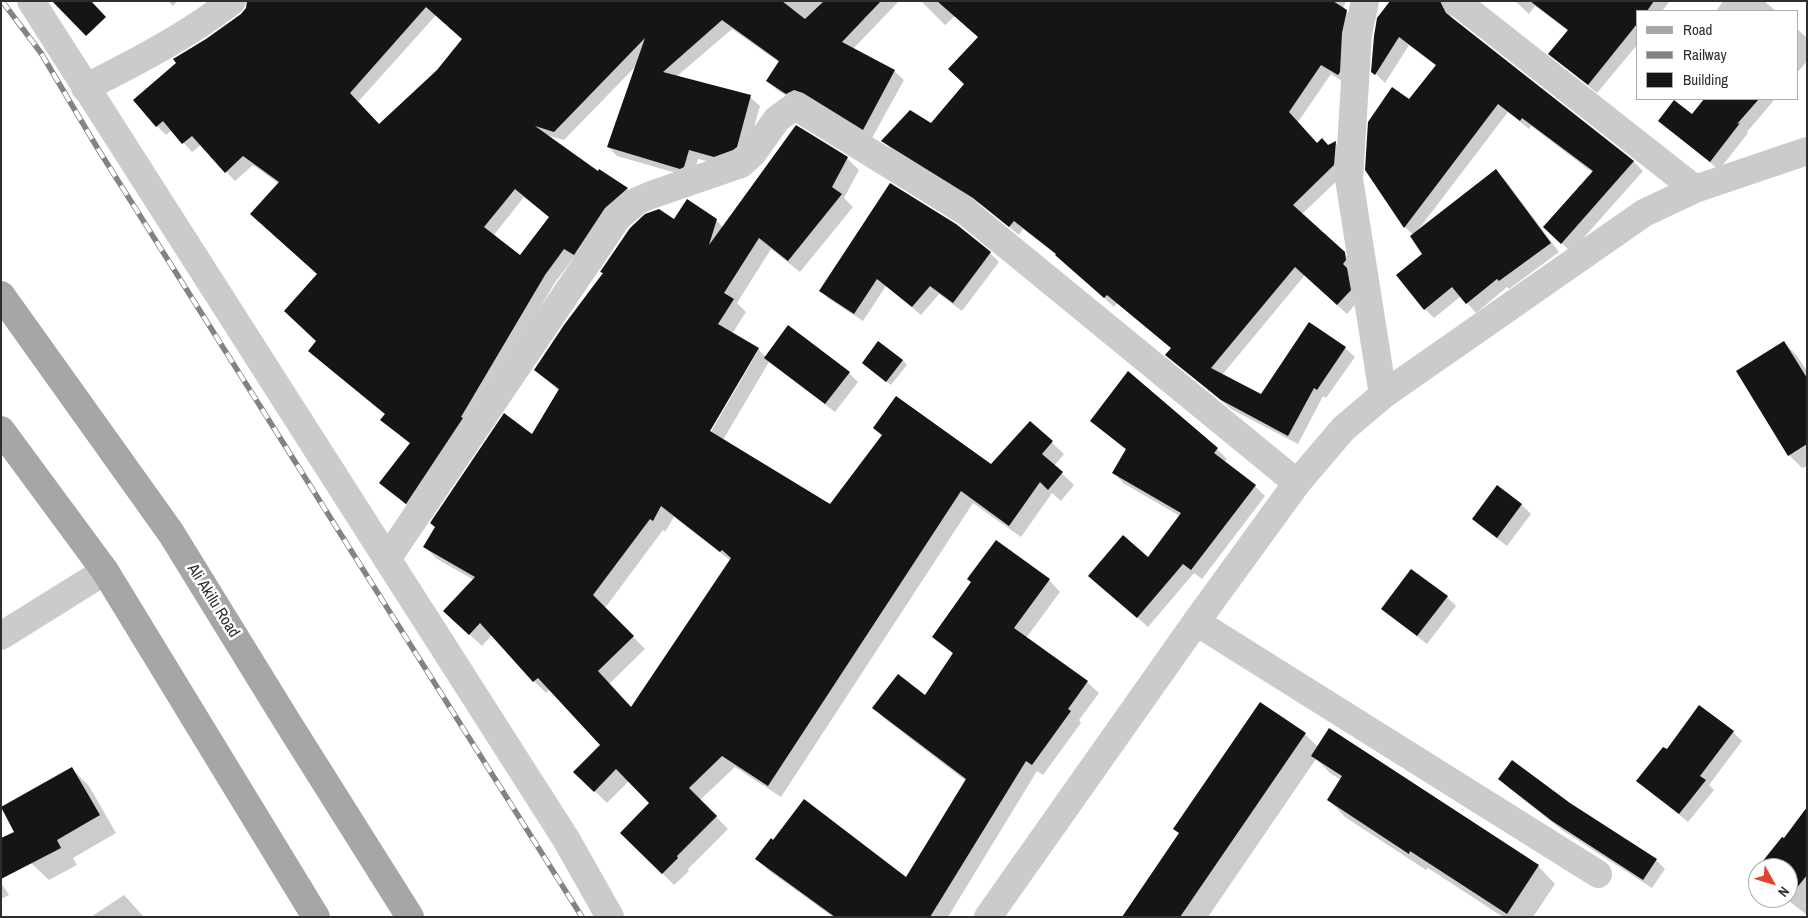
<!DOCTYPE html>
<style>
body{margin:0}
#map{position:relative;width:1808px;height:918px;overflow:hidden;background:#fff;font-family:"Archivo Narrow",sans-serif}
canvas{display:block}
.frame{position:absolute;inset:0;border:2px solid #2e2e2e;pointer-events:none}
.legend{position:absolute;left:1636px;top:10px;width:162px;height:90px;box-sizing:border-box;background:#fff;border:1px solid #ababab;margin:0;padding:6px 9px;list-style:none;font-size:15px;color:#2e2e2e}
.legend li{display:flex;align-items:center;gap:10px;height:25px}
.legend b{width:25px;border:1px solid #ababab}
.north{position:absolute;left:1748px;top:858px;width:50px;height:50px;box-sizing:border-box;background:#fff;border:1px solid #ababab;border-radius:50%;rotate:129deg;font-size:14px;font-weight:700;line-height:20px;text-align:center;color:#2e2e2e}
.north::after{content:'';display:block;margin:auto;width:18px;height:22px;background:#e34432;clip-path:polygon(50% 0,100% 100%,50% 72%,0 100%)}
</style>
<div id="map">
<canvas width="1808" height="918"></canvas>
<div class="frame"></div>
<ul class="legend">
<li><b style="height:6px;background:#a6a6a6"></b>Road</li>
<li><b style="height:6px;background:#838383"></b>Railway</li>
<li><b style="height:14px;background:#151515"></b>Building</li>
</ul>
<div class="north">N</div>
</div>
<script>
const g = document.querySelector('canvas').getContext('2d');
g.lineJoin = 'round';
function paint(path, color) { g.fillStyle = color; g.fill(path, 'evenodd'); }
function strokePath(path, color, width, dash) { g.strokeStyle = color; g.lineWidth = width; g.lineCap = dash ? 'butt' : 'round'; g.setLineDash(dash || []); g.stroke(path); }
function write(font, color, halo, rows, align = 'center') {
  g.font = font + ' "Archivo Narrow",sans-serif'; g.lineWidth = 5; g.setLineDash([]); g.textBaseline = 'middle'; g.strokeStyle = halo; g.fillStyle = color; for (const [text, x, y, turn = 0] of rows) {
    g.save(); g.translate(x, y); g.rotate((+turn || 0) * Math.PI / 180); g.textAlign = isNaN(turn) ? turn : align; if (halo) g.strokeText(text, 0, 0); g.fillText(text, 0, 0); g.restore();
  }
}
const shadow = new Path2D(`
 M 168,1 L 177,1 L 173,6 Z
 M 248,1 L 899,1 L 853,49 L 894,71 L 904,80 L 872,138 L 796,102 L 777,90 L 768,81 L 780,63 L 732,29 L 676,77 L 750,97 L 760,106 L 746,156 L 724,165 L 698,159 L 693,176 L 690,177 L 617,156 L 608,147 L 637,65 L 564,140 L 546,135 L 599,173 L 600,171 L 627,189 L 636,198 L 583,263 L 574,257 L 554,284 L 470,426 L 415,512 L 381,483 L 410,444 L 382,419 L 386,415 L 319,360 L 318,274 L 279,184 L 253,165 L 235,181 L 201,145 L 192,152 L 172,130 L 166,135 L 157,126 L 224,28 L 242,14 L 248,7 ZM 436,15 L 463,40 L 438,71 L 380,125 L 358,102 ZM 524,197 L 550,218 L 520,257 L 493,236 Z
 M 921,1 L 1346,1 L 1343,9 L 1356,20 L 1347,84 L 1331,74 L 1298,122 L 1318,144 L 1328,146 L 1335,143 L 1344,152 L 1343,175 L 1302,214 L 1353,262 L 1359,300 L 1347,314 L 1305,275 L 1222,375 L 1262,396 L 1345,348 L 1355,357 L 1326,398 L 1323,396 L 1298,444 L 1231,409 L 1167,355 L 1172,349 L 1117,303 L 1114,307 L 1057,255 L 1023,229 L 1019,235 L 984,207 L 892,150 L 883,141 L 931,124 L 966,85 L 979,37 L 955,16 L 945,25 Z
 M 1391,1 L 1452,1 L 1449,8 L 1452,19 L 1634,162 L 1643,171 L 1571,252 L 1554,236 L 1593,173 L 1531,126 L 1529,129 L 1508,112 L 1418,230 L 1496,171 L 1505,180 L 1559,252 L 1509,289 L 1507,287 L 1476,313 L 1461,296 L 1434,318 L 1425,309 L 1424,254 L 1413,235 L 1405,227 L 1366,170 L 1410,101 L 1436,66 L 1409,45 L 1385,83 L 1373,71 Z
 M 1515,1 L 1670,1 L 1662,11 L 1637,11 L 1637,45 L 1597,93 L 1550,53 L 1568,31 L 1535,6 L 1529,14 Z
 M 1723,1 L 1764,1 L 1776,11 L 1716,11 Z
 M 1797,29 L 1807,38 L 1807,61 L 1797,73 Z
 M 1706,99 L 1775,99 L 1747,132 L 1748,133 L 1719,170 L 1660,121 L 1692,116 Z
 M 847,158 L 859,170 L 844,198 L 853,207 L 800,272 L 771,249 L 737,303 L 746,312 L 732,334 L 758,349 L 766,357 L 849,373 L 858,382 L 835,412 L 769,362 L 723,440 L 830,506 L 883,437 L 874,428 L 991,465 L 1030,422 L 1064,454 L 1054,466 L 1074,485 L 1061,501 L 1052,493 L 1021,537 L 973,503 L 781,797 L 735,767 L 700,800 L 728,829 L 688,869 L 689,871 L 674,885 L 622,833 L 651,803 L 629,781 L 607,803 L 575,772 L 602,745 L 550,689 L 546,693 L 534,681 L 492,635 L 482,646 L 457,623 L 474,580 L 437,559 L 425,547 L 532,436 L 559,391 L 535,370 L 675,221 L 716,220 L 724,228 ZM 756,351 L 758,351 L 708,437 L 706,435 ZM 674,517 L 731,561 L 632,708 L 609,684 L 645,649 L 605,608 L 663,530 L 665,532 Z
 M 990,253 L 999,262 L 962,311 L 939,294 L 921,315 L 886,286 L 863,321 L 829,299 L 821,291 Z
 M 1784,342 L 1797,356 L 1807,371 L 1807,466 L 1802,468 L 1789,455 Z
 M 903,360 L 907,365 L 891,385 L 867,367 Z
 M 1091,421 L 1217,449 L 1227,459 L 1224,462 L 1255,486 L 1265,496 L 1202,579 L 1194,573 L 1148,627 L 1090,576 L 1148,559 L 1180,516 L 1123,483 L 1113,472 L 1126,450 Z
 M 1497,487 L 1522,505 L 1531,514 L 1507,546 L 1482,527 L 1473,519 Z
 M 996,541 L 1049,580 L 1060,592 L 1026,638 L 1087,682 L 1099,693 L 1079,720 L 1081,723 L 1043,775 L 1037,771 L 948,917 L 833,917 L 768,870 L 757,858 L 906,879 L 966,781 L 885,719 L 874,708 L 925,697 L 953,654 L 934,637 L 972,583 Z
 M 1447,597 L 1456,606 L 1427,644 L 1392,617 L 1383,608 Z
 M 1261,704 L 1305,734 L 1318,747 L 1538,866 L 1555,884 L 1533,917 L 1503,917 L 1428,868 L 1426,870 L 1345,817 L 1328,799 L 1341,780 L 1330,773 L 1316,759 L 1208,917 L 1130,917 L 1180,834 L 1175,829 Z
 M 1733,732 L 1742,741 L 1709,785 L 1714,790 L 1688,822 L 1647,789 L 1667,751 Z
 M 72,769 L 89,786 L 116,833 L 73,858 L 77,865 L 49,880 L 31,863 Z
 M 1500,779 L 1569,804 L 1656,860 L 1665,869 L 1652,888 L 1562,830 L 1509,788 Z
 M 1807,809 L 1807,915 L 1785,898 L 1788,898 L 1788,868 L 1759,868 L 1784,840 Z
 M 1,883 L 9,895 L 1,899 Z
 M 124,895 L 144,917 L 91,917 Z`);
const building = new Path2D(`
 M 52,1 L 91,1 L 106,17 L 86,36 Z
 M 247,1 L 782,1 L 805,19 L 824,1 L 881,1 L 842,42 L 895,70 L 863,130 L 803,93 L 794,90 L 786,94 L 766,81 L 779,61 L 722,20 L 663,72 L 751,95 L 737,147 L 733,150 L 714,157 L 689,150 L 684,167 L 680,169 L 607,147 L 645,38 L 554,132 L 535,126 L 598,171 L 599,169 L 628,188 L 605,208 L 574,255 L 564,249 L 545,275 L 461,417 L 463,418 L 406,504 L 379,483 L 410,443 L 380,420 L 385,414 L 308,351 L 316,341 L 284,311 L 317,274 L 250,214 L 279,182 L 243,156 L 225,173 L 192,136 L 182,144 L 163,121 L 156,127 L 133,100 L 176,63 L 173,59 L 206,39 L 241,14 L 246,8 ZM 426,7 L 462,39 L 437,70 L 379,124 L 350,93 ZM 515,189 L 549,217 L 520,255 L 484,227 Z
 M 937,1 L 1333,1 L 1347,10 L 1342,33 L 1340,72 L 1338,75 L 1321,65 L 1289,112 L 1317,143 L 1322,138 L 1328,145 L 1336,141 L 1334,165 L 1293,205 L 1345,252 L 1346,260 L 1343,264 L 1347,268 L 1351,290 L 1337,305 L 1295,267 L 1211,368 L 1261,394 L 1309,322 L 1346,347 L 1317,390 L 1314,388 L 1288,436 L 1221,400 L 1165,355 L 1171,348 L 1107,295 L 1104,298 L 1055,255 L 1056,254 L 1014,221 L 1009,227 L 973,198 L 881,141 L 910,110 L 931,123 L 964,84 L 948,69 L 978,37 Z
 M 1390,1 L 1440,1 L 1446,13 L 1634,161 L 1561,244 L 1543,227 L 1593,171 L 1522,118 L 1520,121 L 1498,104 L 1404,228 L 1365,170 L 1368,122 L 1392,87 L 1409,99 L 1436,65 L 1399,37 L 1375,75 L 1371,72 L 1374,36 L 1377,18 Z
 M 1530,1 L 1654,1 L 1647,11 L 1637,11 L 1637,24 L 1588,85 L 1548,54 L 1568,30 Z
 M 1704,99 L 1759,99 L 1737,124 L 1740,123 L 1710,162 L 1658,121 L 1674,100 L 1692,114 Z
 M 796,125 L 848,157 L 832,187 L 842,194 L 788,261 L 759,238 L 724,293 L 734,299 L 718,324 L 759,348 L 710,431 L 830,504 L 882,435 L 873,428 L 896,396 L 991,464 L 1030,421 L 1053,441 L 1042,454 L 1063,472 L 1048,490 L 1040,482 L 1009,526 L 961,491 L 768,786 L 722,756 L 689,788 L 717,816 L 677,856 L 678,858 L 662,874 L 620,833 L 649,803 L 616,769 L 594,792 L 573,772 L 600,745 L 538,678 L 533,682 L 480,623 L 469,635 L 443,611 L 475,577 L 423,547 L 435,527 L 430,523 L 504,413 L 532,434 L 559,389 L 534,370 L 564,325 L 603,273 L 600,272 L 630,228 L 645,214 L 659,209 L 674,219 L 687,199 L 717,219 L 709,245 ZM 661,506 L 720,552 L 722,550 L 731,558 L 631,707 L 598,671 L 634,636 L 593,595 L 650,519 L 653,521 Z
 M 1496,169 L 1551,243 L 1499,281 L 1497,279 L 1466,304 L 1452,287 L 1424,310 L 1396,275 L 1422,254 L 1410,236 Z
 M 890,183 L 956,224 L 991,252 L 953,303 L 930,286 L 912,307 L 877,279 L 854,314 L 819,291 Z
 M 788,325 L 850,372 L 825,404 L 764,358 Z
 M 878,341 L 903,360 L 886,382 L 862,363 Z
 M 1784,341 L 1807,378 L 1807,444 L 1788,456 L 1736,371 Z
 M 1128,371 L 1218,448 L 1214,453 L 1256,485 L 1191,570 L 1183,564 L 1137,618 L 1088,576 L 1123,535 L 1148,557 L 1181,513 L 1112,473 L 1126,449 L 1090,421 Z
 M 1497,485 L 1522,504 L 1497,538 L 1472,519 Z
 M 996,540 L 1050,579 L 1014,628 L 1088,681 L 1068,709 L 1071,711 L 1032,765 L 1026,761 L 930,917 L 835,917 L 755,859 L 771,838 L 773,840 L 804,799 L 906,877 L 966,779 L 872,708 L 898,674 L 925,695 L 953,653 L 932,637 L 971,582 L 967,579 Z
 M 1411,569 L 1448,596 L 1417,636 L 1381,609 Z
 M 1260,702 L 1306,733 L 1180,917 L 1122,917 L 1179,833 L 1173,829 Z
 M 1699,705 L 1734,731 L 1700,776 L 1706,780 L 1679,814 L 1636,781 L 1663,747 L 1667,749 Z
 M 1329,728 L 1539,865 L 1507,914 L 1410,851 L 1409,854 L 1327,800 L 1342,776 L 1311,756 Z
 M 1512,760 L 1570,803 L 1657,859 L 1643,880 L 1552,821 L 1498,779 Z
 M 72,767 L 100,815 L 57,840 L 61,848 L 1,879 L 1,838 L 14,832 L 1,807 Z
 M 1807,807 L 1807,875 L 1788,899 L 1786,898 L 1788,898 L 1788,868 L 1758,868 L 1758,876 L 1754,872 L 1782,837 L 1784,838 Z`);
const street = new Path2D(`
 M 31,1 L 566,839 L 610,917
 M 1365,1 L 1358,34 L 1349,179 L 1383,395
 M 1456,1 L 1695,189
 M 85,88 C 136,62 187,36 232,1
 M 387,559 L 618,217 L 637,201 L 651,195 L 741,164 L 752,154 L 777,119 L 795,106 L 965,211 L 1297,483
 M 1196,622 L 1598,874
 M 1,636 L 105,571
 M 988,917 L 1196,622 L 1297,483 L 1343,429 L 1383,395 L 1644,213 L 1695,189 L 1807,151`);
const primary = new Path2D(`
 M 1,295 L 171,533 L 288,723 L 410,917
 M 1,430 L 105,571 L 316,917`);
const rail = new Path2D(`
 M 2,1 L 41,53 L 98,149 L 582,917`);
const streetNames = [
 ["Ali Akilu Road",213,601,58]
];
paint(shadow, '#0003');
paint(building, '#151515');
strokePath(street, '#cbcbcb', 28);
strokePath(primary, '#a6a6a6', 28);
strokePath(rail, '#838383', 5.5);
strokePath(rail, '#fff', 4, [11]);
write('16px', '#2e2e2e', '#fff', streetNames);
</script>
